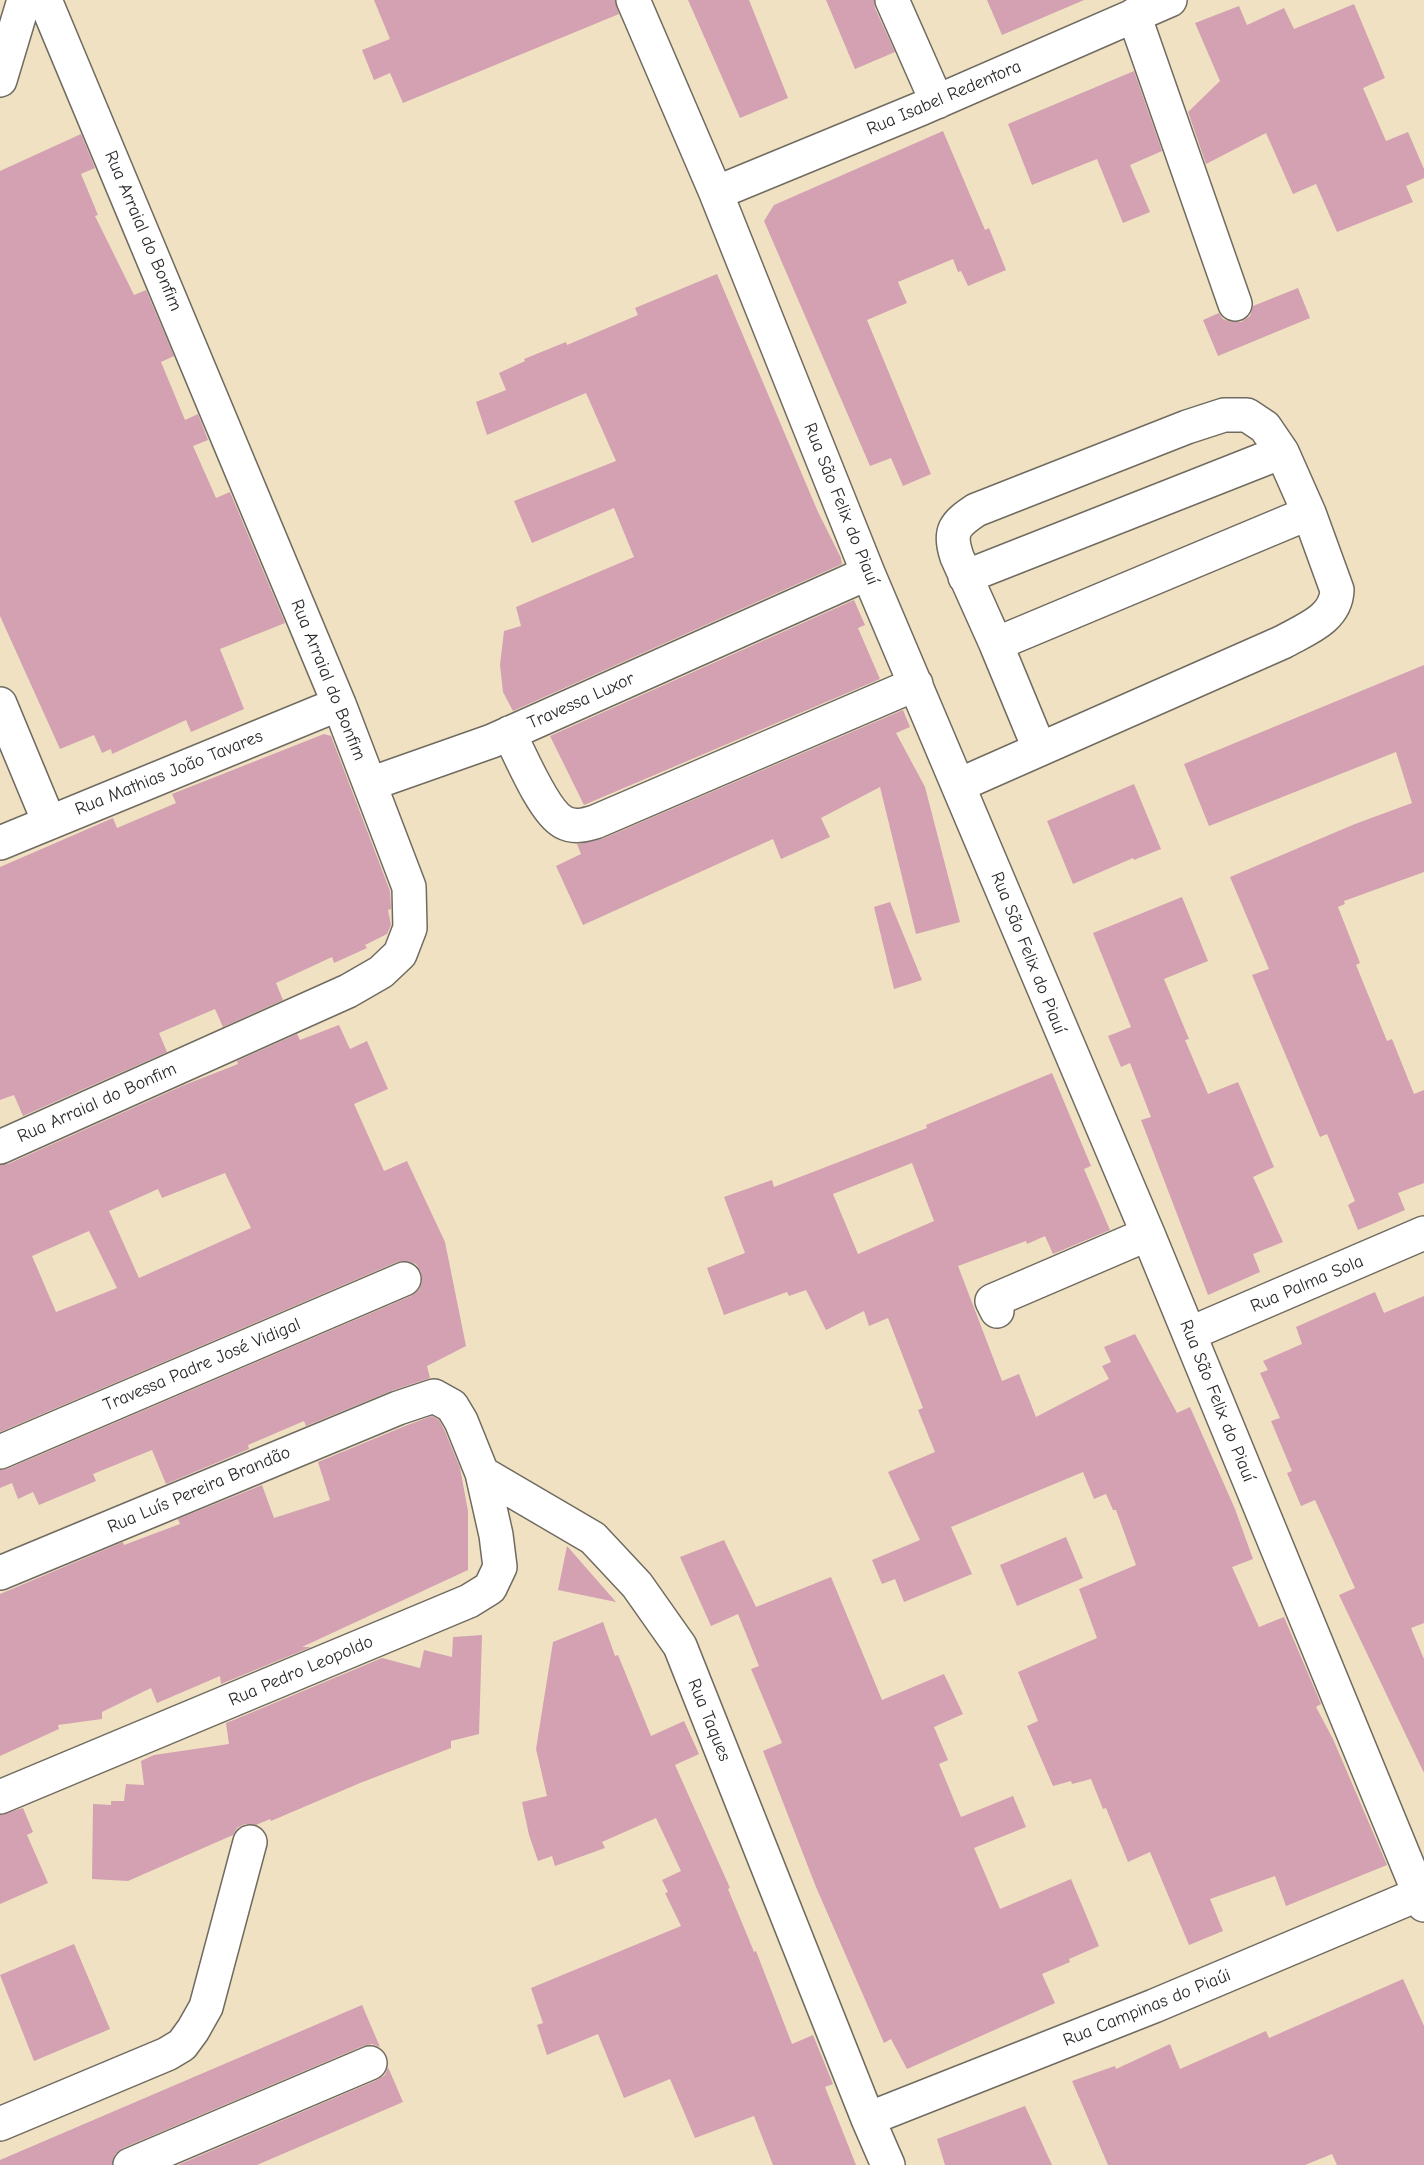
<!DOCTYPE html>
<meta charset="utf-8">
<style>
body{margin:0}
canvas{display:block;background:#efe1c2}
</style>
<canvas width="1424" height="2165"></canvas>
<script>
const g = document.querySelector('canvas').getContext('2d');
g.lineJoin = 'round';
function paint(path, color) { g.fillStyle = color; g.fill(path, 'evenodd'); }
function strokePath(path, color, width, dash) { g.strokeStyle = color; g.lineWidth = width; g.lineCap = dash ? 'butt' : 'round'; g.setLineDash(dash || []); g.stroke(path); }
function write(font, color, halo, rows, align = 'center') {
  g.font = font + ' "Comic Neue",sans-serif'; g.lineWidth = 4.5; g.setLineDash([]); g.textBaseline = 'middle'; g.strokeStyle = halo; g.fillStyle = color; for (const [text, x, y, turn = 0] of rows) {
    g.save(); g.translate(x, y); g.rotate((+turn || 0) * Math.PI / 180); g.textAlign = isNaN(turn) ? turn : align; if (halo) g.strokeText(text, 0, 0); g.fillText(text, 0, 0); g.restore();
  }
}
const building = new Path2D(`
 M 374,0 L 615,0 L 619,14 L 403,103 L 390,73 L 374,80 L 362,50 L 390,39 Z
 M 688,0 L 749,0 L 788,98 L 740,118 Z
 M 826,0 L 874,0 L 875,8 L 895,52 L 855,69 Z
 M 987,0 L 1084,0 L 1002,35 Z
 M 1354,4 L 1385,78 L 1363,88 L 1386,141 L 1408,132 L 1424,169 L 1424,178 L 1406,186 L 1413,202 L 1337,232 L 1316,184 L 1293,194 L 1266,133 L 1206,164 L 1188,112 L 1220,81 L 1195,23 L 1239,6 L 1247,25 L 1284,8 L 1294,29 Z
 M 1134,71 L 1162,151 L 1130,165 L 1150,212 L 1123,223 L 1097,159 L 1032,185 L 1008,124 Z
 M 943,131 L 985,230 L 989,228 L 1006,270 L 968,286 L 961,271 L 958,272 L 953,259 L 898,282 L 907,303 L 867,320 L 931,474 L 903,486 L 891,458 L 870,466 L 764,221 L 774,205 Z
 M 81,134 L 95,168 L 81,174 L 98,215 L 95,216 L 134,295 L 146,290 L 174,356 L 161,362 L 185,420 L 198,414 L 208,440 L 193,446 L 216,498 L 230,492 L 285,623 L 220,649 L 244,709 L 191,732 L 186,720 L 112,754 L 111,749 L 102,753 L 94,735 L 60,749 L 0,616 L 0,171 Z
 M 717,274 L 818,512 L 841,558 L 842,564 L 513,711 L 503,692 L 500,665 L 504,631 L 521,626 L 516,607 L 634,557 L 614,508 L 532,543 L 514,501 L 616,461 L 586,393 L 487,435 L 476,402 L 506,390 L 499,373 L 525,361 L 524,359 L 566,342 L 567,345 L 638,315 L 635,308 Z
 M 1298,288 L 1310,318 L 1218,356 L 1203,320 L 1219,313 L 1223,319 L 1231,322 L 1241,322 L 1250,316 L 1253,306 Z
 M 854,600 L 865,625 L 858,628 L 880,679 L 584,805 L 550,736 Z
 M 1424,665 L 1424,872 L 1344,901 L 1345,904 L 1338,907 L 1360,963 L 1356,965 L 1387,1041 L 1392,1039 L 1414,1094 L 1424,1090 L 1424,1183 L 1398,1193 L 1405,1210 L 1358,1230 L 1348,1205 L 1355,1201 L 1327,1134 L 1320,1137 L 1252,975 L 1269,969 L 1230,877 L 1355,824 L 1412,803 L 1396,752 L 1209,826 L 1184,764 Z
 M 903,710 L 910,727 L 896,733 L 925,787 L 960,922 L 916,934 L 880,787 L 821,818 L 830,837 L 781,859 L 773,839 L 583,925 L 556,866 L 581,854 L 577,844 L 602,839 Z
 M 324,734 L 331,736 L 390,891 L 391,909 L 388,910 L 391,925 L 387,934 L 365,945 L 367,948 L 334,963 L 332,957 L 276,983 L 283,1000 L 223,1027 L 215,1009 L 159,1033 L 167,1052 L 23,1116 L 14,1095 L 0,1100 L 0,867 L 113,818 L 117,828 L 176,803 L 172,794 Z
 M 1134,784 L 1161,849 L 1134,860 L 1133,858 L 1073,884 L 1047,821 Z
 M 1182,897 L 1208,961 L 1164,979 L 1189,1039 L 1185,1040 L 1208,1094 L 1238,1082 L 1274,1167 L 1253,1177 L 1283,1242 L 1253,1254 L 1260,1272 L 1208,1295 L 1141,1120 L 1151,1117 L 1130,1063 L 1121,1067 L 1108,1036 L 1131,1027 L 1093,933 Z
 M 890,902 L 922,980 L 894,989 L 874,907 Z
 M 339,1025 L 350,1049 L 367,1041 L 388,1089 L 354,1104 L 384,1171 L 407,1161 L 445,1242 L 466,1346 L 427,1366 L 430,1378 L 391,1391 L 306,1426 L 304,1421 L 248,1445 L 249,1449 L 166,1484 L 152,1450 L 93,1474 L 96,1481 L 39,1505 L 33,1492 L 18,1499 L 12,1483 L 0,1488 L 0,1470 L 7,1469 L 411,1296 L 419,1290 L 422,1282 L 421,1272 L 416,1264 L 407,1261 L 397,1262 L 0,1432 L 0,1165 L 8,1164 L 182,1086 L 238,1064 L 237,1061 L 297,1034 L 300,1040 ZM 225,1173 L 251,1228 L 139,1278 L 109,1211 L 158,1189 L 162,1198 ZM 89,1231 L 117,1288 L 56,1312 L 32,1256 Z
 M 1052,1073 L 1091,1166 L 1084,1169 L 1110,1230 L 1053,1254 L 1045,1236 L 1027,1244 L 1026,1241 L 958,1266 L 1002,1381 L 1019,1374 L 1036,1417 L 1109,1379 L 1102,1366 L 1111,1362 L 1104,1347 L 1135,1334 L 1177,1413 L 1190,1407 L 1235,1509 L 1253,1559 L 1232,1567 L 1259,1627 L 1284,1617 L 1321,1704 L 1316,1707 L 1333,1739 L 1387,1865 L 1286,1906 L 1275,1876 L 1210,1899 L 1223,1931 L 1189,1945 L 1150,1852 L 1128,1862 L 1106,1808 L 1103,1809 L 1091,1779 L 1072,1784 L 1071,1781 L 1053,1786 L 1027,1726 L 1038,1721 L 1018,1672 L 1097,1638 L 1079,1589 L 1136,1565 L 1116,1510 L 1113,1510 L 1106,1494 L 1094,1499 L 1083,1472 L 951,1527 L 972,1574 L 904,1602 L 895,1579 L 882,1584 L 872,1560 L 920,1540 L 888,1472 L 935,1452 L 918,1410 L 923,1408 L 888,1318 L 869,1326 L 864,1311 L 826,1330 L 806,1290 L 789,1296 L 787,1292 L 724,1315 L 707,1268 L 745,1253 L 724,1197 L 772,1180 L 774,1187 L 927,1128 L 926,1125 ZM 912,1163 L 934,1221 L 858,1254 L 833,1194 Z
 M 1375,1292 L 1384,1313 L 1424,1296 L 1424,1623 L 1411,1628 L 1424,1659 L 1424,1773 L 1339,1595 L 1355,1588 L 1315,1500 L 1301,1506 L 1287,1473 L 1292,1471 L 1271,1421 L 1280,1418 L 1260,1373 L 1268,1370 L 1263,1361 L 1302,1344 L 1296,1327 Z
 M 432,1416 L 439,1420 L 444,1429 L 460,1468 L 468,1511 L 468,1570 L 302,1647 L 311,1647 L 221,1684 L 220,1676 L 157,1703 L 151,1688 L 102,1712 L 102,1719 L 58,1725 L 59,1729 L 0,1756 L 0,1594 L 123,1542 L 124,1545 L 180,1524 L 178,1519 L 262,1485 L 274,1518 L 330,1500 L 318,1462 L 405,1426 Z
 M 1066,1537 L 1083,1578 L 1017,1606 L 1000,1565 Z
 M 724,1540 L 756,1607 L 831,1577 L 882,1700 L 944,1674 L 963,1714 L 934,1727 L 948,1760 L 939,1764 L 961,1817 L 1013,1796 L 1026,1827 L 974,1848 L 1000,1909 L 1071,1879 L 1099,1946 L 1069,1959 L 1070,1962 L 1042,1974 L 1055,2003 L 907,2069 L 891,2039 L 884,2043 L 816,1887 L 763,1751 L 782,1743 L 751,1669 L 759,1666 L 738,1614 L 711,1626 L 680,1557 Z
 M 567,1546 L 616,1602 L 558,1590 Z
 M 603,1622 L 615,1656 L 618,1655 L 651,1736 L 684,1721 L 699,1754 L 675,1765 L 730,1888 L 728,1889 L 752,1947 L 754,1952 L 756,1951 L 792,2044 L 813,2035 L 833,2084 L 825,2087 L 856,2165 L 773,2165 L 754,2116 L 695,2138 L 670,2079 L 624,2098 L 598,2034 L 547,2055 L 537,2025 L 543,2023 L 531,1988 L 681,1926 L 665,1893 L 668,1892 L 662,1880 L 681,1871 L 656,1818 L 602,1842 L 605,1848 L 555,1866 L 552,1856 L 538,1861 L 529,1835 L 522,1802 L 547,1796 L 536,1749 L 553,1642 Z
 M 482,1635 L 479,1734 L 451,1741 L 451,1748 L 360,1783 L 271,1821 L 270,1819 L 256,1825 L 245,1824 L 237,1828 L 233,1835 L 128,1881 L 92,1879 L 93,1804 L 111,1805 L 111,1801 L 124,1801 L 126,1784 L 144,1785 L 141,1761 L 154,1755 L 229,1744 L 226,1723 L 236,1719 L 382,1658 L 420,1668 L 424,1650 L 452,1657 L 453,1637 Z
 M 23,1808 L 33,1832 L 27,1835 L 48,1883 L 0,1904 L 0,1815 Z
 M 74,1944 L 110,2029 L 34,2061 L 0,1975 Z
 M 1403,1979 L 1424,2026 L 1424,2165 L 1337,2165 L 1332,2154 L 1305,2165 L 1108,2165 L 1072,2081 L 1115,2066 L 1116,2069 L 1170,2044 L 1180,2069 L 1266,2031 L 1269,2038 Z
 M 362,2005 L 380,2047 L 372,2044 L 363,2046 L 123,2148 L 115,2154 L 112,2165 L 0,2165 L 0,2160 Z
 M 388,2067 L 403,2102 L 257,2165 L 178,2165 L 377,2080 L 385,2075 Z
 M 1025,2106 L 1052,2165 L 945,2165 L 937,2139 Z`);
const minor = new Path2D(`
 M 633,0 L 716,193 L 868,573 L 1148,1234 L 1424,1905
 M 892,0 L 937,102
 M 1134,15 L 1235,304
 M 0,80 L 24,0
 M 716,193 L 920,109 L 1170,0
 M 965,577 L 1282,452
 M 996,644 L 1309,513
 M 0,704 L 49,822
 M 509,733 C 520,754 543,811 563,822 C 574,828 585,825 595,822 L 916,684
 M 370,784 L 492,741 L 868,573
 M 959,785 L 1283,642 C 1306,629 1336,619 1337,590 L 1309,513 L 1282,452 L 1265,427 L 1247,415 L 1224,415 L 1187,427 L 976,510 C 955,524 948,531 957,557 L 996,644 L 1039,748
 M 0,843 L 339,704
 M 0,1147 L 348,991 L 381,972 L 400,954 L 410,928 L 409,887 L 339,704 L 45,0
 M 997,1311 L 992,1301 L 1148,1234
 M 1189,1334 L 1424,1233
 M 0,1452 L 404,1279
 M 0,1573 L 398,1408 L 434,1396 L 452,1406 L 461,1421 L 482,1473 L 593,1538 L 637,1585 L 680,1646 L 868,2119 L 888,2165
 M 0,1797 L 469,1601 L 490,1588 L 500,1567 L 496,1535 L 482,1473
 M 868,2119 L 1154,2006 L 1424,1892
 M 0,2124 L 167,2054 L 182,2045 L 193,2030 L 206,2007 L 250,1842
 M 130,2165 L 370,2063`);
const streetNames = [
 ["Rua Isabel Redentora",944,98,-23],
 ["Rua Arraial do Bonfim",143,231,67],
 ["Rua São Felix do Piauí",841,504,68],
 ["Rua Arraial do Bonfim",328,680,68],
 ["Travessa Luxor",581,701,-24],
 ["Rua Mathias João Tavares",169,773,-22],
 ["Rua São Felix do Piauí",1028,953,68],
 ["Rua Arraial do Bonfim",97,1103,-24],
 ["Rua Palma Sola",1307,1284,-23],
 ["Travessa Padre José Vidigal",202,1365,-23],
 ["Rua São Felix do Piauí",1217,1401,68],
 ["Rua Luís Pereira Brandão",199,1490,-23],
 ["Rua Pedro Leopoldo",301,1671,-23],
 ["Rua Taques",709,1720,68],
 ["Rua Campinas do Piaúi",1147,2008,-22]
];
paint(building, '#d3a1b2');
strokePath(minor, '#706b60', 36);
strokePath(minor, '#fff', 33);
write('18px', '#2b2b2b', '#fff', streetNames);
</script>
